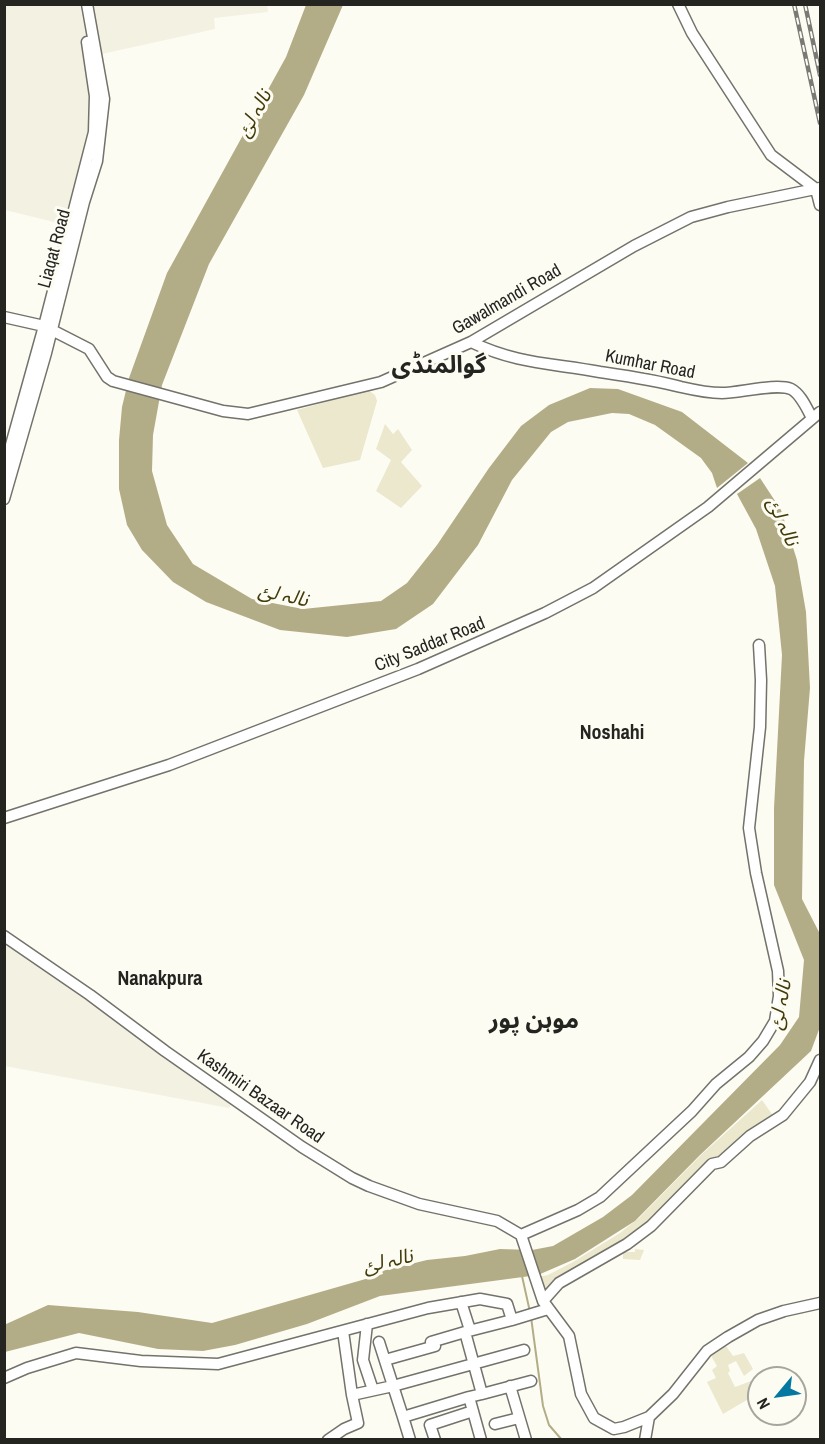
<!DOCTYPE html>
<meta charset="utf-8">
<style>
body{margin:0}
#map{position:relative;width:825px;height:1444px;overflow:hidden;background:#fdfcf3;font-family:"Archivo Narrow",sans-serif}
canvas{display:block}
.frame{position:absolute;inset:0;border:6px solid #242421;pointer-events:none}
.north{position:absolute;left:747px;top:1366px;width:60px;height:60px;box-sizing:border-box;background:#fdfcf3;border:2px solid #a6a69f;border-radius:50%;rotate:241deg;font-size:16px;font-weight:700;line-height:24px;text-align:center;color:#242421}
.north::after{content:'';display:block;margin:auto;width:21px;height:27px;background:#0578a2;clip-path:polygon(50% 0,100% 100%,50% 72%,0 100%)}
</style>
<div id="map">
<canvas width="825" height="1444"></canvas>
<div class="frame"></div>
<div class="north">N</div>
</div>
<script>
const g = document.querySelector('canvas').getContext('2d');
g.lineJoin = 'round';
function paint(path, color) { g.fillStyle = color; g.fill(path, 'evenodd'); }
function strokePath(path, color, width, dash) { g.strokeStyle = color; g.lineWidth = width; g.lineCap = dash ? 'butt' : 'round'; g.setLineDash(dash || []); g.stroke(path); }
function write(font, color, halo, rows, align = 'center') {
  g.font = font + ' "Archivo Narrow","Noto Sans Arabic",sans-serif'; g.lineWidth = 6; g.setLineDash([]); g.textBaseline = 'middle'; g.strokeStyle = halo; g.fillStyle = color; for (const [text, x, y, turn = 0] of rows) {
    g.save(); g.translate(x, y); g.rotate((+turn || 0) * Math.PI / 180); g.textAlign = isNaN(turn) ? turn : align; if (halo) g.strokeText(text, 0, 0); g.fillText(text, 0, 0); g.restore();
  }
}
const built = new Path2D(`
 M 5,5 L 80,5 L 88,45 L 94,132 L 70,226 L 5,210 Z
 M 267,5 L 268,12 L 214,18 L 215,29 L 102,54 L 93,5 Z
 M 4,941 L 55,975 L 232,1103 L 229,1108 L 5,1066 Z`);
const green = new Path2D(`
 M 368,390 L 375,395 L 377,401 L 360,460 L 323,468 L 297,410 Z
 M 385,424 L 393,434 L 398,429 L 412,450 L 401,462 L 422,486 L 401,508 L 376,491 L 391,460 L 376,449 Z
 M 762,1100 L 774,1117 L 646,1227 L 544,1294 L 538,1277 L 548,1275 L 573,1262 L 620,1233 L 639,1218 L 701,1155 Z
 M 635,1249 L 644,1250 L 640,1260 L 623,1259 L 623,1252 L 635,1252 Z
 M 726,1346 L 733,1356 L 744,1353 L 753,1369 L 744,1376 L 736,1361 L 728,1365 L 730,1371 L 728,1373 L 735,1387 L 751,1381 L 753,1386 L 748,1389 L 752,1397 L 723,1414 L 707,1382 L 716,1378 L 712,1370 L 717,1366 L 711,1356 Z`);
const water = new Path2D(`
 M 306,5 L 343,5 L 304,95 L 209,264 L 162,385 L 153,435 L 152,471 L 167,525 L 193,564 L 252,599 L 303,609 L 381,601 L 407,583 L 437,545 L 489,468 L 521,426 L 549,405 L 590,388 L 618,389 L 682,412 L 748,463 L 717,488 L 712,473 L 701,458 L 655,425 L 629,414 L 612,413 L 568,422 L 551,432 L 512,480 L 478,545 L 433,604 L 396,629 L 347,637 L 280,630 L 206,602 L 173,582 L 142,550 L 127,525 L 119,489 L 119,440 L 122,407 L 129,378 L 167,273 L 286,57 Z
 M 760,478 L 781,510 L 797,560 L 806,612 L 810,688 L 804,761 L 802,899 L 820,934 L 820,1027 L 811,1051 L 700,1155 L 635,1221 L 575,1259 L 538,1275 L 380,1296 L 307,1324 L 235,1345 L 203,1351 L 158,1349 L 79,1333 L 5,1352 L 4,1325 L 48,1305 L 138,1312 L 212,1323 L 383,1274 L 382,1271 L 427,1260 L 465,1256 L 500,1249 L 532,1250 L 553,1246 L 603,1217 L 632,1195 L 780,1045 L 799,1017 L 804,960 L 774,885 L 774,808 L 782,655 L 775,586 L 756,529 L 737,494 Z`);
const stream = new Path2D(`
 M 522,1276 L 530,1312
 M 531,1317 L 543,1406 L 549,1425 L 562,1440`);
const secondary = new Path2D(`
 M 678,4 L 692,33 L 771,155 L 816,189
 M 816,189 L 820,205
 M 4,317 L 44,326 L 89,349 L 107,377 L 113,381 L 223,411 L 248,414 L 381,382 L 471,342 L 634,246 L 691,217 L 728,207 L 820,188
 M 471,342 C 517,364 551,363 600,372 C 627,376 655,380 681,387 C 694,390 708,393 722,393 C 739,393 776,383 791,389 C 801,394 807,409 812,418
 M 4,470 L 44,326 L 94,132 L 95,96 L 87,42
 M 4,499 L 46,353 L 84,202 L 97,161 L 104,99 L 87,4
 M 4,818 L 169,765 L 418,669 L 545,613 L 593,588 L 708,507 L 820,412
 M 4,936 L 90,995 L 165,1051 L 302,1147 L 352,1178 L 369,1186 L 419,1204 L 497,1221 L 521,1235
 M 521,1235 L 578,1210 L 600,1197 L 692,1111 L 716,1084 L 749,1057 L 763,1041 L 775,1021 L 779,996 L 778,971 L 756,873 L 749,828 L 760,727 L 761,680 L 759,645
 M 521,1235 L 543,1301 L 569,1336 L 581,1394 L 594,1418 L 614,1429 L 624,1427 L 649,1417 L 673,1394 L 707,1351 L 728,1337 L 758,1320 L 784,1311 L 820,1303
 M 543,1301 L 559,1283 L 627,1244 L 651,1226 L 712,1164 L 721,1162 L 750,1136 L 783,1115 L 810,1082 L 820,1060
 M 461,1302 L 470,1330
 M 367,1324 L 363,1360 L 373,1390
 M 343,1331 L 352,1395
 M 379,1342 L 403,1417
 M 431,1342 L 465,1332
 M 385,1360 L 435,1346
 M 4,1378 L 27,1368 L 76,1353 L 141,1361 L 218,1364 L 428,1308 L 480,1299 L 507,1304 L 512,1320 L 548,1309
 M 510,1386 L 526,1440
 M 482,1394 L 531,1381
 M 495,1424 L 519,1418
 M 328,1440 L 344,1429 L 358,1423 L 352,1395 L 393,1386 L 524,1350
 M 410,1440 L 403,1417 L 469,1397
 M 435,1440 L 430,1425 L 473,1411
 M 481,1440 L 469,1397 L 482,1394 L 465,1332 L 512,1320
 M 645,1440 L 649,1417`);
const rail = new Path2D(`
 M 794,4 L 820,123
 M 805,4 L 820,75`);
const streetNames = [
 ["Liaqat Road",55,249,-75],
 ["Gawalmandi Road",507,300,-30],
 ["Kumhar Road",650,365,11],
 ["City Saddar Road",430,645,-22],
 ["Kashmiri Bazaar Road",260,1097,35]
];
const waterNames = [
 ["نالہ لئ",255,114,-61],
 ["نالہ لئ",782,522,66],
 ["نالہ لئ",283,596,12],
 ["نالہ لئ",781,1005,-79],
 ["نالہ لئ",388,1262,-13]
];
const neighbourhoodNames = [
 ["Noshahi",612,734],
 ["Nanakpura",160,980]
];
const districtNames = [
 ["گوالمنڈی",439,367],
 ["موہن پور",534,1022]
];
paint(built, '#f3f1e1');
paint(green, '#ebe8cd');
paint(water, '#b3ad87');
strokePath(stream, '#b3ad87', 2);
strokePath(secondary, '#73726b', 13);
strokePath(secondary, '#fff', 10);
strokePath(rail, '#7a7a74', 4.5);
strokePath(rail, '#fdfcf3', 2, [7]);
write('18px', '#242421', '#fdfcf3', streetNames);
write('italic 20px', '#423b0a', '#fdfcf3', waterNames);
write('bold 20px', '#242421', '#fdfcf3', neighbourhoodNames);
write('bold 24px', '#242421', '#fdfcf3', districtNames);
</script>
